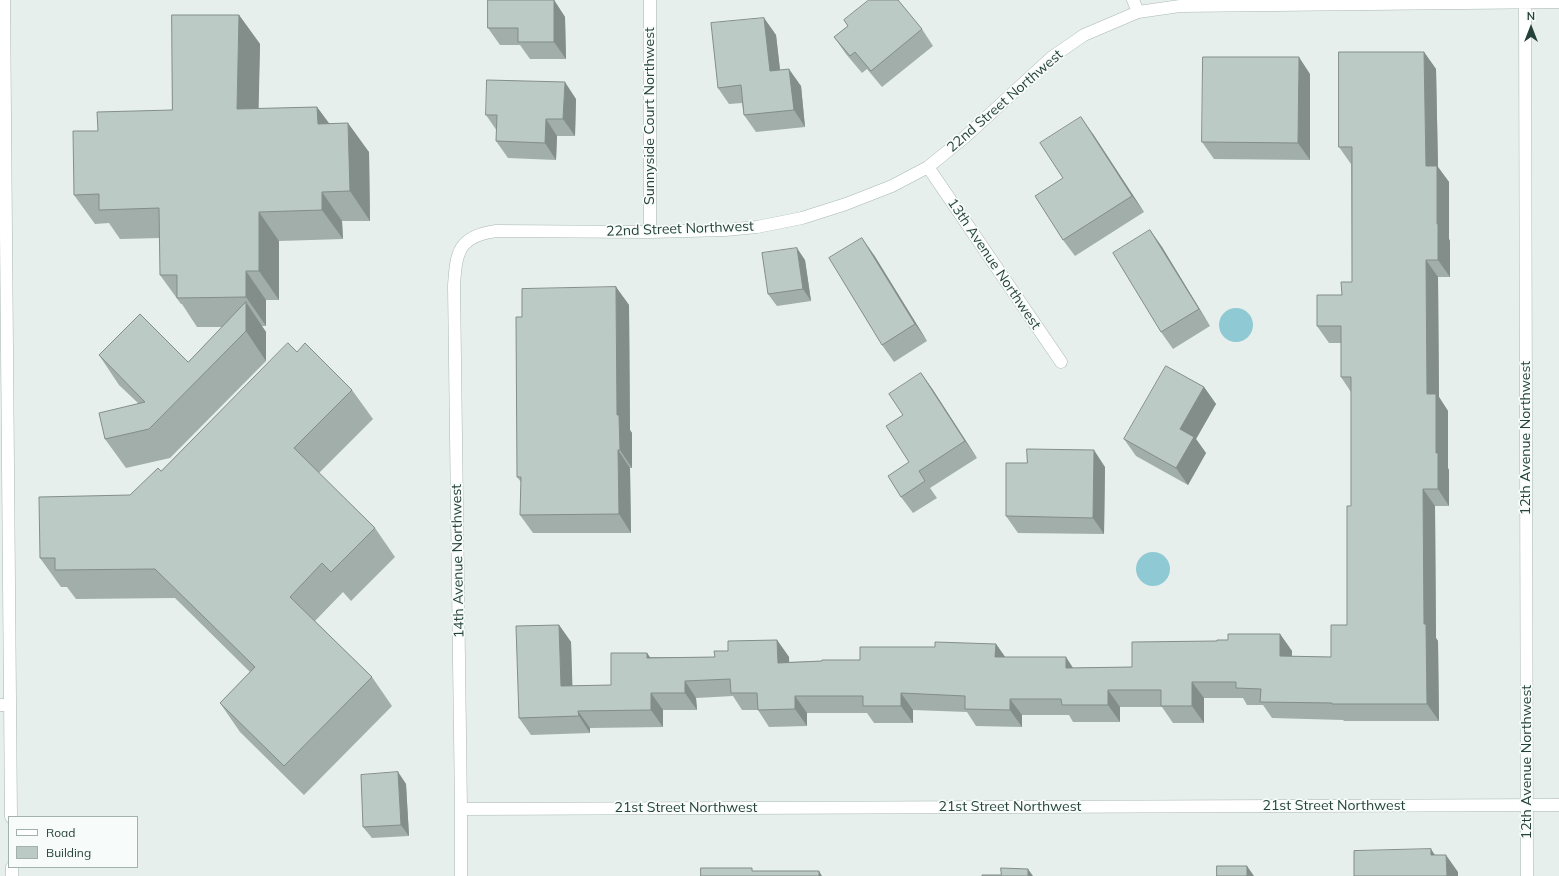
<!DOCTYPE html>
<style>
body{margin:0}
#map{position:relative;width:1559px;height:876px;overflow:hidden;background:#e6efeb;font-family:Mulish,sans-serif}
canvas{display:block}
.legend{position:absolute;left:8px;top:816px;width:130px;height:52px;box-sizing:border-box;background:#f7fbf9;border:1px solid #a3b1ad;margin:0;padding:5px 7px;list-style:none;font-size:12px;color:#24423a}
.legend li{display:flex;align-items:center;gap:8px;height:20px}
.legend b{width:20px;border:1px solid #a3b1ad}
.north{position:absolute;left:1511px;top:8px;width:40px;height:40px;-webkit-text-stroke:3px #f7fbf9;paint-order:stroke;rotate:0deg;font-size:11px;font-weight:700;line-height:16px;text-align:center;color:#24423a}
.north::after{content:'';display:block;margin:auto;width:14px;height:18px;background:#24423a;clip-path:polygon(50% 0,100% 100%,50% 72%,0 100%)}
</style>
<div id="map">
<canvas width="1559" height="876"></canvas>
<ul class="legend">
<li><b style="height:5px;background:#fff"></b>Road</li>
<li><b style="height:11px;background:#bbcac4"></b>Building</li>
</ul>
<div class="north">N</div>
</div>
<script>
const g = document.querySelector('canvas').getContext('2d');
g.lineJoin = 'round';
function paint(path, color) { g.fillStyle = color; g.fill(path, 'evenodd'); }
function strokePath(path, color, width, dash) { g.strokeStyle = color; g.lineWidth = width; g.lineCap = dash ? 'butt' : 'round'; g.setLineDash(dash || []); g.stroke(path); }
function write(font, color, halo, rows, align = 'center') {
  g.font = font + ' Mulish,sans-serif'; g.lineWidth = 3.5; g.setLineDash([]); g.textBaseline = 'middle'; g.strokeStyle = halo; g.fillStyle = color; for (const [text, x, y, turn = 0] of rows) {
    g.save(); g.translate(x, y); g.rotate((+turn || 0) * Math.PI / 180); g.textAlign = isNaN(turn) ? turn : align; if (halo) g.strokeText(text, 0, 0); g.fillText(text, 0, 0); g.restore();
  }
}
const water = new Path2D(`
 M1219 325a17 17 0 1 1 34 0a17 17 0 1 1-34 0Z
 M1136 569a17 17 0 1 1 34 0a17 17 0 1 1-34 0Z`);
const minor = new Path2D(`
 M 650,0 L 650,232
 M 1133,0 L 1138,12
 M 1525,0 L 1527,876
 M 928,167 L 1061,362
 M 0,705 L 9,705
 M 461,809 L 1559,805
 M 461,876 L 461,809 L 454,286 C 456,253 458,236 496,231 L 650,232 L 725,230 L 757,227 L 802,218 L 846,204 L 892,186 L 928,167 L 965,137 L 1052,57 L 1084,35 L 1138,12 L 1180,6 L 1559,2`);
const tertiary = new Path2D(`
 M 4,0 L 11,817
 M 12,867 L 12,876`);
const wall = new Path2D(`
 M 554,0 L 565,17 L 566,59 L 530,59 L 520,45 L 500,45 L 488,28 Z
 M 239,15 L 260,44 L 258,109 L 317,107 L 329,123 L 369,152 L 370,221 L 342,221 L 343,239 L 279,241 L 279,300 L 266,300 L 266,326 L 262,326 L 266,332 L 266,361 L 170,458 L 126,468 L 105,439 L 138,403 L 119,385 L 99,355 L 188,362 L 223,327 L 197,327 L 182,304 L 181,304 L 160,275 L 160,238 L 120,239 L 109,223 L 95,224 L 74,195 L 98,131 L 172,110 Z
 M 764,18 L 776,35 L 780,70 L 801,86 L 805,127 L 756,132 L 744,115 L 742,103 L 729,104 L 718,88 Z
 M 844,20 L 922,29 L 933,46 L 882,87 L 867,69 L 862,73 L 846,54 L 834,37 L 848,26 Z
 M 1424,52 L 1436,69 L 1438,167 L 1449,182 L 1449,239 L 1450,241 L 1450,277 L 1438,277 L 1439,397 L 1448,411 L 1448,468 L 1449,470 L 1449,506 L 1435,506 L 1436,638 L 1438,641 L 1439,721 L 1344,721 L 1343,720 L 1272,718 L 1263,705 L 1247,705 L 1243,698 L 1204,698 L 1204,723 L 1173,723 L 1162,707 L 1120,707 L 1120,722 L 1073,722 L 1069,715 L 1022,715 L 1022,727 L 976,726 L 967,712 L 913,710 L 913,723 L 874,723 L 867,713 L 807,713 L 807,726 L 769,727 L 758,710 L 742,710 L 733,696 L 696,698 L 697,710 L 663,710 L 663,727 L 590,728 L 590,733 L 531,735 L 519,718 L 559,625 L 571,642 L 572,686 L 611,685 L 647,653 L 650,657 L 715,657 L 728,651 L 777,640 L 789,657 L 789,662 L 860,660 L 935,647 L 996,644 L 1005,657 L 1073,668 L 1132,667 L 1217,641 L 1228,640 L 1280,634 L 1292,651 L 1292,656 L 1331,657 L 1347,625 L 1351,506 L 1351,392 L 1341,377 L 1341,343 L 1329,343 L 1317,326 L 1352,282 L 1351,164 L 1339,147 Z
 M 1310,74 L 1310,160 L 1214,159 L 1202,142 Z
 M 576,99 L 575,136 L 557,136 L 556,160 L 508,158 L 496,141 L 497,131 L 486,115 Z
 M 1093,134 L 1144,212 L 1075,256 L 1063,240 L 1063,178 Z
 M 1150,230 L 1162,247 L 1210,326 L 1173,349 L 1161,332 Z
 M 874,255 L 927,341 L 894,362 L 882,345 Z
 M 805,260 L 811,301 L 777,306 L 768,294 Z
 M 616,287 L 629,305 L 630,430 L 632,433 L 632,468 L 630,468 L 631,533 L 533,533 L 520,515 L 521,482 L 517,477 L 522,317 Z
 M 297,352 L 352,390 L 373,419 L 319,473 L 375,528 L 395,557 L 351,601 L 343,592 L 315,621 L 372,677 L 392,706 L 304,795 L 240,732 L 220,703 L 250,672 L 175,598 L 76,599 L 67,587 L 61,587 L 40,558 L 130,495 L 161,471 Z
 M 921,373 L 933,390 L 977,458 L 930,488 L 937,498 L 913,513 L 901,497 L 909,462 Z
 M 1204,387 L 1216,404 L 1196,439 L 1206,453 L 1188,485 L 1136,456 L 1124,439 Z
 M 1105,467 L 1104,534 L 1018,533 L 1006,516 Z
 M 398,772 L 406,784 L 409,836 L 372,838 L 363,827 Z`);
const shadedWall = new Path2D(`
 M 554,0 L 565,17 L 566,59 L 554,42 Z
 M 239,15 L 260,44 L 258,138 L 237,109 Z
 M 764,18 L 776,35 L 782,87 L 770,71 Z
 M 1424,52 L 1436,69 L 1438,167 L 1449,182 L 1449,239 L 1450,241 L 1450,277 L 1438,260 L 1426,166 Z
 M 1299,57 L 1310,74 L 1310,160 L 1298,143 Z
 M 789,69 L 801,86 L 805,127 L 794,110 Z
 M 565,82 L 576,99 L 575,136 L 563,119 Z
 M 317,107 L 338,136 L 318,124 Z
 M 1081,117 L 1093,134 L 1144,212 L 1132,196 Z
 M 546,119 L 557,136 L 556,160 L 545,143 Z
 M 348,123 L 369,152 L 370,221 L 350,191 Z
 M 322,192 L 342,221 L 343,239 L 322,210 Z
 M 259,212 L 279,241 L 279,300 L 259,271 Z
 M 1150,230 L 1162,247 L 1210,326 L 1199,309 Z
 M 862,238 L 874,255 L 927,341 L 915,324 Z
 M 797,248 L 805,260 L 811,301 L 803,289 Z
 M 1426,260 L 1438,277 L 1439,397 L 1448,411 L 1448,468 L 1449,470 L 1449,506 L 1438,489 L 1427,394 Z
 M 246,271 L 266,300 L 266,326 L 246,297 Z
 M 616,287 L 629,305 L 630,430 L 632,433 L 632,468 L 620,450 L 617,415 Z
 M 246,302 L 266,332 L 266,361 L 246,331 Z
 M 921,373 L 933,390 L 977,458 L 965,441 Z
 M 1204,387 L 1216,404 L 1196,439 L 1206,453 L 1188,485 L 1176,468 L 1180,429 Z
 M 618,450 L 630,468 L 631,533 L 619,514 Z
 M 1094,450 L 1105,467 L 1104,534 L 1093,518 Z
 M 1423,489 L 1435,506 L 1436,638 L 1438,641 L 1439,721 L 1427,704 L 1424,624 Z
 M 559,625 L 571,642 L 573,703 L 561,686 Z
 M 1280,634 L 1292,651 L 1291,673 L 1280,656 Z
 M 777,640 L 789,657 L 790,680 L 778,663 Z
 M 996,644 L 1008,661 L 995,657 Z
 M 647,653 L 658,670 L 647,658 Z
 M 1066,657 L 1077,674 L 1066,668 Z
 M 685,681 L 696,698 L 697,710 L 685,693 Z
 M 1192,682 L 1204,698 L 1204,723 L 1192,706 Z
 M 1108,690 L 1120,707 L 1120,722 L 1108,705 Z
 M 651,693 L 663,710 L 663,727 L 651,710 Z
 M 901,693 L 913,710 L 913,723 L 901,706 Z
 M 795,696 L 807,713 L 807,726 L 795,709 Z
 M 1010,699 L 1022,715 L 1022,727 L 1010,710 Z
 M 578,711 L 590,728 L 590,733 L 579,716 Z
 M 398,772 L 406,784 L 409,836 L 401,825 Z
 M 1431,849 L 1442,866 L 1431,855 Z
 M 1446,855 L 1458,872 L 1458,876 L 1447,876 Z
 M 1247,866 L 1254,876 L 1247,876 Z
 M 1028,869 L 1033,876 L 1028,876 Z
 M 819,871 L 822,876 L 819,876 Z`);
const building = new Path2D(`
 M 488,0 L 554,0 L 554,42 L 518,42 L 518,28 L 488,28 Z
 M 869,0 L 898,0 L 922,29 L 871,71 L 855,52 L 850,56 L 834,37 L 848,26 L 844,20 Z
 M 172,15 L 239,15 L 237,109 L 317,107 L 318,124 L 348,123 L 350,191 L 322,192 L 322,210 L 259,212 L 259,271 L 246,271 L 246,297 L 177,298 L 177,275 L 160,275 L 159,208 L 99,210 L 99,194 L 74,195 L 73,131 L 98,131 L 97,112 L 172,110 Z
 M 764,18 L 770,71 L 789,69 L 794,110 L 744,115 L 741,85 L 718,88 L 711,23 Z
 M 1339,52 L 1424,52 L 1426,166 L 1437,166 L 1437,224 L 1438,224 L 1438,260 L 1426,260 L 1427,394 L 1436,394 L 1436,453 L 1438,453 L 1438,489 L 1423,489 L 1424,624 L 1426,624 L 1427,704 L 1332,704 L 1332,703 L 1260,702 L 1261,689 L 1236,688 L 1236,682 L 1192,682 L 1192,706 L 1161,706 L 1161,690 L 1108,690 L 1108,705 L 1062,705 L 1061,699 L 1010,699 L 1010,710 L 965,709 L 965,696 L 901,693 L 901,706 L 863,706 L 863,696 L 795,696 L 795,709 L 758,710 L 757,693 L 731,693 L 730,679 L 685,681 L 685,693 L 651,693 L 651,710 L 578,711 L 579,716 L 519,718 L 516,626 L 559,625 L 561,686 L 611,685 L 611,653 L 647,653 L 647,658 L 715,657 L 714,651 L 728,651 L 728,641 L 777,640 L 778,663 L 822,661 L 822,660 L 860,660 L 860,647 L 935,647 L 935,642 L 996,644 L 995,657 L 1066,657 L 1066,668 L 1132,667 L 1132,642 L 1217,641 L 1217,640 L 1228,640 L 1228,634 L 1280,634 L 1280,656 L 1331,657 L 1331,625 L 1347,625 L 1347,506 L 1351,506 L 1351,377 L 1341,377 L 1341,326 L 1317,326 L 1317,295 L 1342,295 L 1341,282 L 1352,282 L 1352,147 L 1339,147 Z
 M 1203,57 L 1299,57 L 1298,143 L 1202,142 Z
 M 487,80 L 565,82 L 563,119 L 546,119 L 545,143 L 496,141 L 497,115 L 486,115 Z
 M 1081,117 L 1132,196 L 1063,240 L 1035,196 L 1063,178 L 1040,143 Z
 M 1150,230 L 1199,309 L 1161,332 L 1113,253 Z
 M 862,238 L 915,324 L 882,345 L 829,258 Z
 M 797,248 L 803,289 L 768,294 L 762,253 Z
 M 616,287 L 617,415 L 619,415 L 620,450 L 618,450 L 619,514 L 520,515 L 521,477 L 517,477 L 516,317 L 522,317 L 522,289 Z
 M 246,302 L 246,331 L 149,429 L 105,439 L 99,413 L 145,402 L 99,355 L 140,314 L 188,362 Z
 M 288,343 L 297,352 L 305,343 L 352,390 L 294,448 L 375,528 L 331,572 L 322,563 L 290,597 L 372,677 L 284,766 L 220,703 L 255,667 L 155,569 L 55,570 L 55,558 L 40,558 L 39,497 L 130,495 L 158,468 L 161,471 Z
 M 1166,366 L 1204,387 L 1180,429 L 1194,437 L 1176,468 L 1124,439 Z
 M 921,373 L 965,441 L 919,471 L 925,481 L 901,497 L 888,476 L 909,462 L 886,426 L 903,415 L 889,394 Z
 M 1027,449 L 1094,450 L 1093,518 L 1006,516 L 1006,463 L 1027,463 Z
 M 398,772 L 401,825 L 363,827 L 361,775 Z
 M 1431,849 L 1431,855 L 1446,855 L 1447,876 L 1354,876 L 1354,851 Z
 M 1217,866 L 1247,866 L 1247,876 L 1217,876 Z
 M 701,868 L 752,868 L 752,871 L 819,871 L 819,876 L 701,876 Z
 M 1001,868 L 1028,869 L 1028,876 L 982,876 L 982,875 L 1001,875 Z`);
const streetNames = [
 ["22nd Street Northwest",1005,101,-41],
 ["Sunnyside Court Northwest",650,116,-90],
 ["22nd Street Northwest",680,229,-2],
 ["13th Avenue Northwest",994,264,56],
 ["12th Avenue Northwest",1526,438,-90],
 ["14th Avenue Northwest",458,561,-91],
 ["12th Avenue Northwest",1527,762,-90],
 ["21st Street Northwest",1334,806],
 ["21st Street Northwest",1010,807],
 ["21st Street Northwest",686,808]
];
paint(water, '#8ec9d4');
strokePath(minor, '#a8b8b2', 13);
strokePath(tertiary, '#a8b8b2', 13);
strokePath(minor, '#fff', 12);
strokePath(tertiary, '#fff', 12);
paint(wall, '#a1aea9');
paint(shadedWall, '#838d89');
paint(building, '#bbcac4');
strokePath(building, '#838d89', 1);
write('14px', '#24423a', '#f7fbf9', streetNames);
</script>
